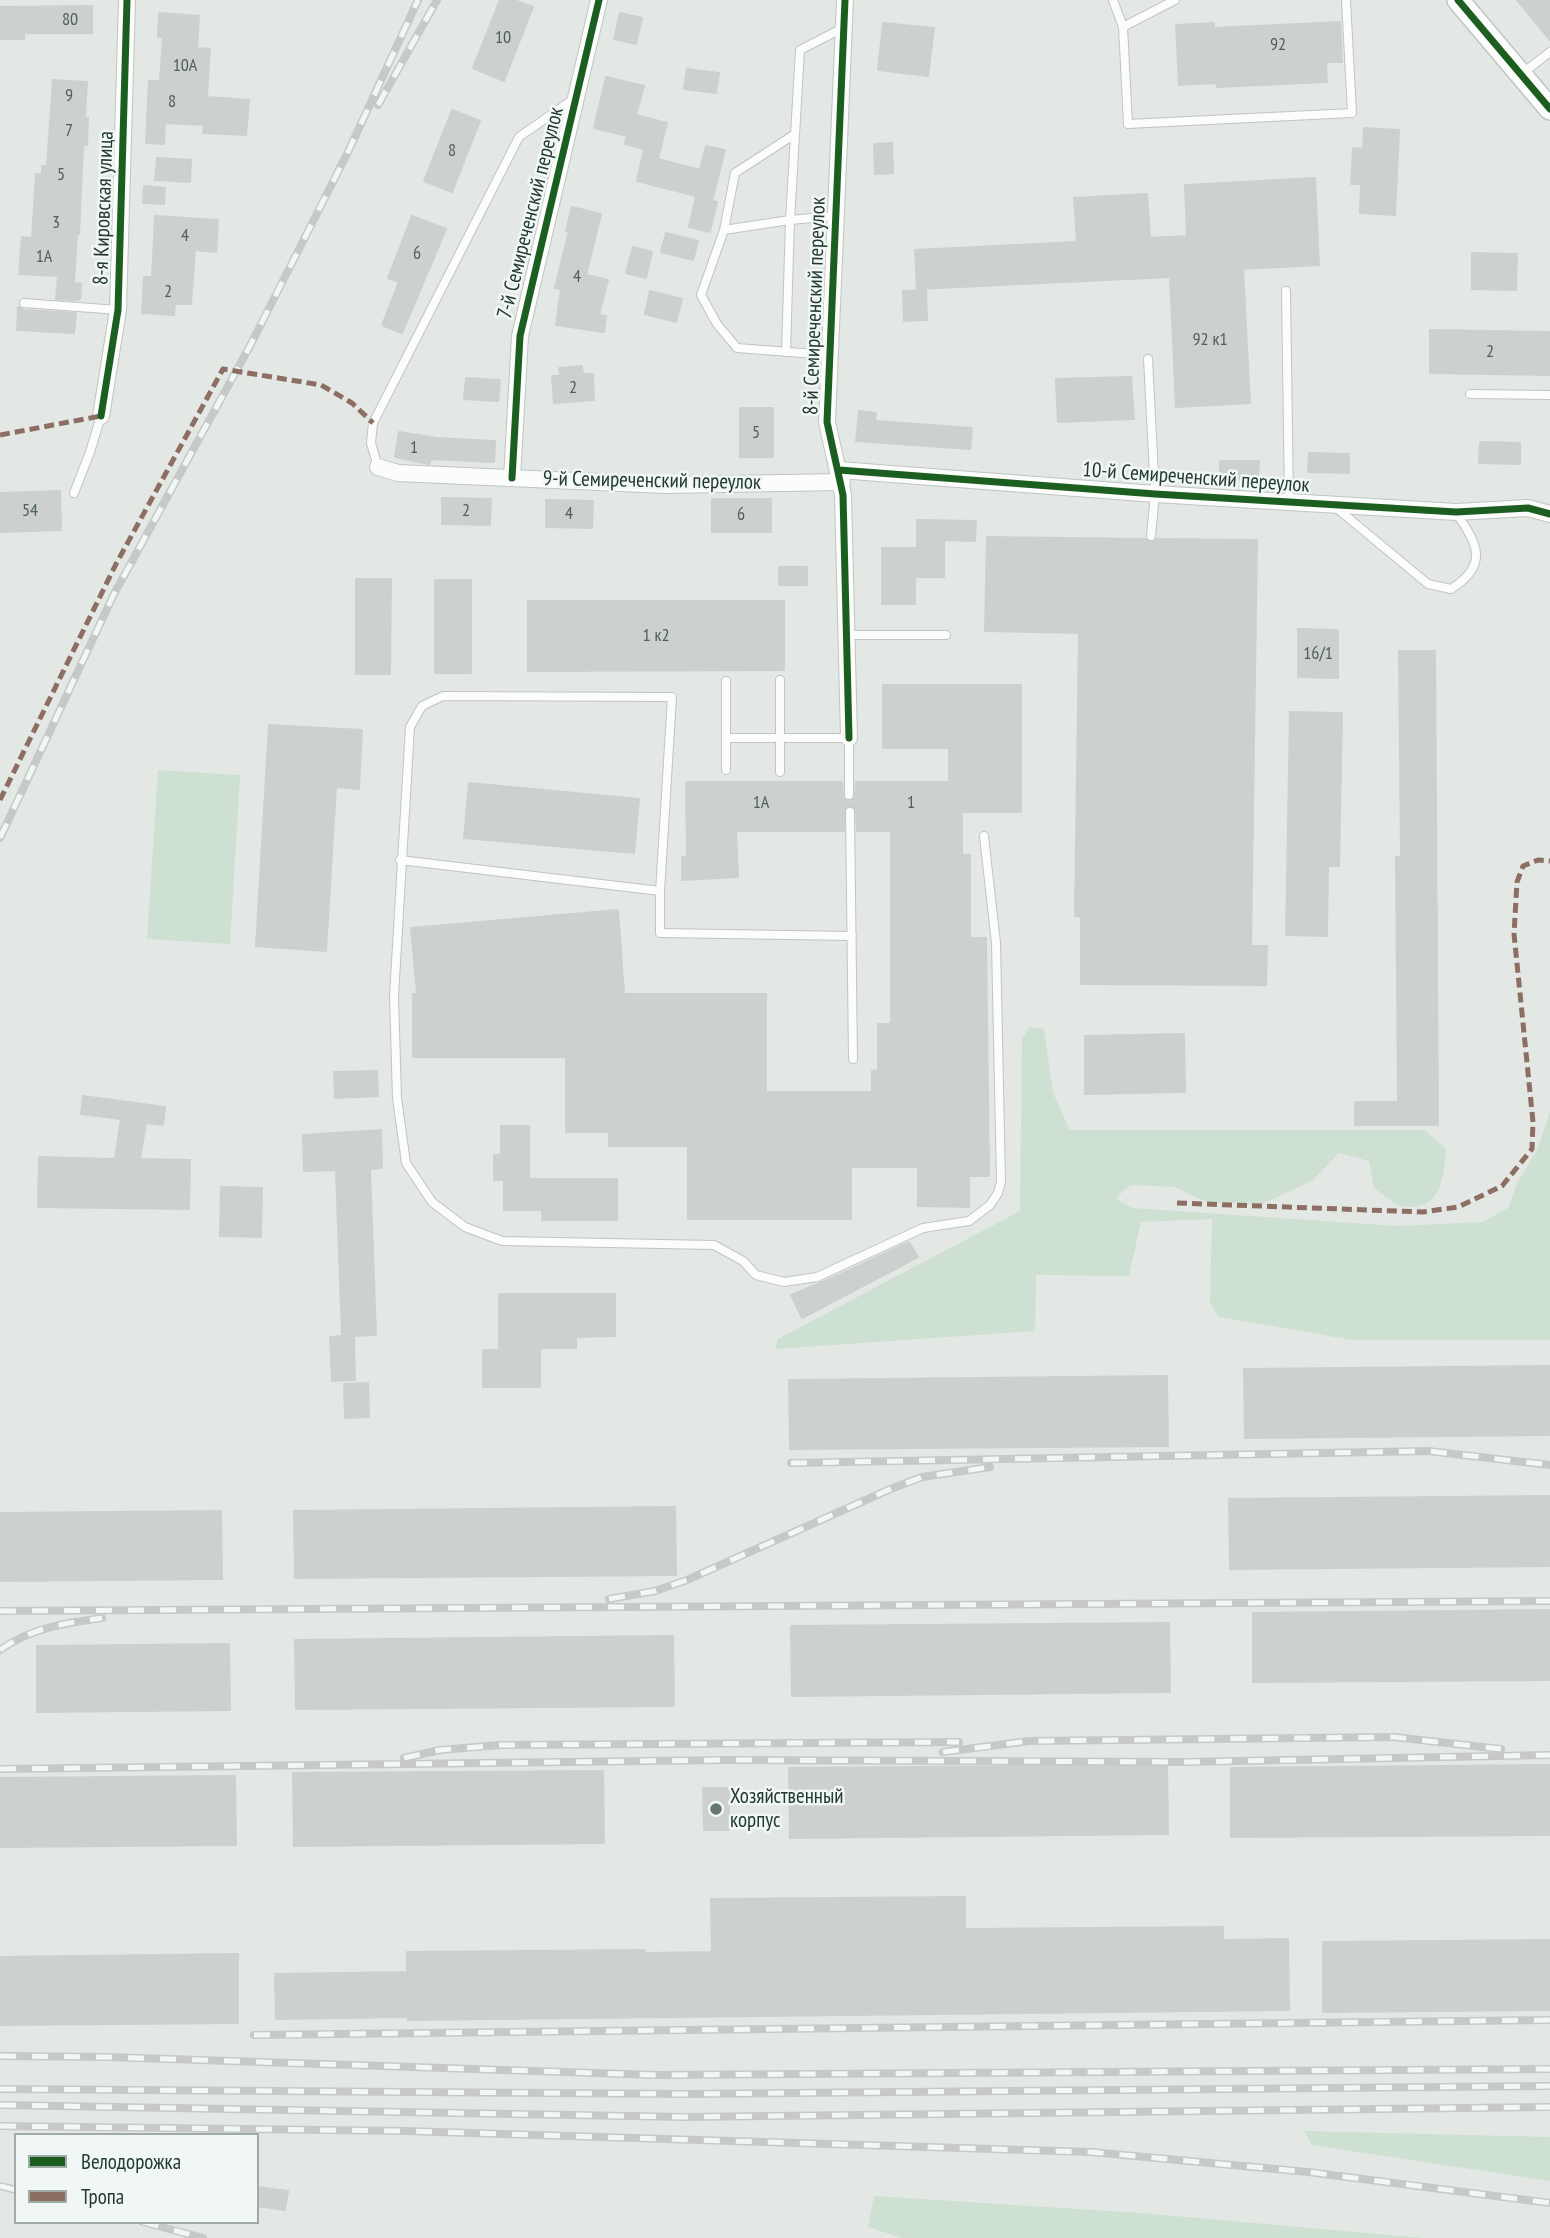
<!DOCTYPE html>
<meta charset="utf-8">
<style>
body{margin:0}
#map{position:relative;width:1550px;height:2238px;overflow:hidden;background:#e3e8e5;font-family:"PT Sans Narrow",sans-serif}
canvas{display:block}
.legend{position:absolute;left:14px;top:2133px;width:245px;height:91px;box-sizing:border-box;background:#f1f7f4;border:2px solid #9faba6;margin:0;padding:9px 12px;list-style:none;font-size:21px;color:#233932}
.legend li{display:flex;align-items:center;gap:14px;height:35px}
.legend b{width:35px;border:2px solid #9faba6}
</style>
<div id="map">
<canvas width="1550" height="2238"></canvas>
<ul class="legend">
<li><b style="height:9px;background:#1b5e20"></b>Велодорожка</li>
<li><b style="height:9px;background:#8d6e63"></b>Тропа</li>
</ul>
</div>
<script>
const g = document.querySelector('canvas').getContext('2d');
g.lineJoin = 'round';
function paint(path, color) { g.fillStyle = color; g.fill(path, 'evenodd'); }
function strokePath(path, color, width, dash) { g.strokeStyle = color; g.lineWidth = width; g.lineCap = dash ? 'butt' : 'round'; g.setLineDash(dash || []); g.stroke(path); }
function write(font, color, halo, rows, align = 'center') {
  g.font = font + ' "PT Sans Narrow",sans-serif'; g.lineWidth = 5; g.setLineDash([]); g.textBaseline = 'middle'; g.strokeStyle = halo; g.fillStyle = color; for (const [text, x, y, turn = 0] of rows) {
    g.save(); g.translate(x, y); g.rotate((+turn || 0) * Math.PI / 180); g.textAlign = isNaN(turn) ? turn : align; if (halo) g.strokeText(text, 0, 0); g.fillText(text, 0, 0); g.restore();
  }
}
const green = new Path2D(`
 M 158,770 L 240,775 L 230,944 L 147,939 Z
 M 1029,1027 L 1044,1029 L 1053,1093 L 1070,1130 L 1425,1130 L 1446,1149 C 1444,1177 1441,1213 1403,1206 C 1393,1204 1382,1194 1374,1188 L 1369,1161 L 1339,1153 L 1313,1180 L 1263,1204 L 1207,1202 L 1174,1187 L 1131,1185 L 1115,1198 L 1132,1208 L 1398,1226 L 1483,1222 L 1509,1207 L 1517,1183 L 1537,1150 L 1550,1112 L 1550,1340 L 1352,1340 L 1219,1317 L 1210,1303 L 1212,1219 L 1141,1222 L 1129,1276 L 1036,1275 L 1035,1331 L 775,1349 L 778,1339 L 1020,1211 L 1022,1039 Z
 M 1304,2131 L 1550,2137 L 1550,2181 L 1312,2145 Z
 M 874,2196 L 1141,2213 L 1423,2238 L 902,2238 L 868,2227 Z`);
const building = new Path2D(`
 M 500,0 L 514,0 L 533,7 L 504,81 L 473,68 Z
 M 1517,0 L 1550,0 L 1550,40 Z
 M 92,6 L 92,33 L 24,33 L 24,39 L 0,39 L 0,7 Z
 M 159,13 L 199,16 L 197,48 L 210,49 L 207,97 L 249,100 L 246,135 L 203,133 L 204,125 L 165,123 L 164,144 L 146,143 L 149,81 L 160,81 L 163,37 L 158,37 Z
 M 620,13 L 642,18 L 636,44 L 614,39 Z
 M 1340,22 L 1342,62 L 1326,62 L 1327,82 L 1217,87 L 1217,83 L 1179,85 L 1176,25 L 1214,23 L 1214,28 Z
 M 883,23 L 934,28 L 928,76 L 878,70 Z
 M 687,69 L 719,73 L 716,93 L 684,89 Z
 M 606,77 L 644,86 L 636,115 L 667,123 L 658,159 L 700,170 L 706,146 L 725,150 L 712,201 L 717,202 L 710,232 L 689,227 L 696,196 L 637,181 L 644,149 L 625,144 L 627,136 L 594,128 Z
 M 53,80 L 87,82 L 85,118 L 88,118 L 87,145 L 83,145 L 79,234 L 77,234 L 74,283 L 81,284 L 80,299 L 76,300 L 56,299 L 58,276 L 19,274 L 22,237 L 32,238 L 36,174 L 42,174 L 42,166 L 47,166 Z
 M 452,110 L 480,121 L 452,192 L 424,181 Z
 M 1364,128 L 1399,130 L 1395,215 L 1360,213 L 1361,184 L 1351,184 L 1353,148 L 1363,149 Z
 M 892,143 L 893,173 L 875,174 L 874,144 Z
 M 157,158 L 191,160 L 190,182 L 155,180 Z
 M 1315,178 L 1319,265 L 1243,269 L 1250,403 L 1176,407 L 1170,277 L 917,289 L 915,250 L 1077,242 L 1074,198 L 1147,194 L 1150,238 L 1187,236 L 1185,185 Z
 M 144,186 L 165,188 L 164,204 L 143,203 Z
 M 572,207 L 601,214 L 586,275 L 608,280 L 599,315 L 606,316 L 604,332 L 556,325 L 561,289 L 555,288 L 569,231 L 566,231 Z
 M 155,216 L 218,220 L 216,252 L 195,250 L 191,304 L 175,304 L 174,315 L 142,313 L 144,277 L 152,277 Z
 M 412,216 L 446,229 L 402,333 L 382,325 L 399,282 L 388,278 Z
 M 666,233 L 698,241 L 693,260 L 661,252 Z
 M 633,247 L 652,252 L 646,278 L 626,273 Z
 M 1472,253 L 1517,254 L 1516,290 L 1472,289 Z
 M 926,290 L 927,320 L 904,321 L 903,291 Z
 M 650,291 L 682,299 L 676,322 L 645,314 Z
 M 18,307 L 24,310 L 76,313 L 74,333 L 17,330 Z
 M 1430,330 L 1550,332 L 1550,375 L 1430,373 Z
 M 582,366 L 583,374 L 593,374 L 594,400 L 554,403 L 552,376 L 560,376 L 559,368 Z
 M 1131,377 L 1134,419 L 1058,422 L 1056,379 Z
 M 466,378 L 500,380 L 498,401 L 464,399 Z
 M 740,408 L 773,408 L 773,457 L 740,457 Z
 M 859,411 L 876,413 L 875,421 L 972,428 L 970,449 L 856,441 Z
 M 399,432 L 436,438 L 495,441 L 494,462 L 431,459 L 429,464 L 395,457 Z
 M 1480,442 L 1520,443 L 1520,464 L 1479,463 Z
 M 1309,453 L 1349,454 L 1349,473 L 1308,472 Z
 M 1220,461 L 1259,461 L 1258,479 L 1220,478 Z
 M 60,491 L 61,530 L 0,532 L 0,493 Z
 M 442,498 L 491,499 L 490,525 L 442,524 Z
 M 712,499 L 771,499 L 771,532 L 712,532 Z
 M 546,500 L 593,501 L 592,528 L 546,527 Z
 M 917,520 L 976,521 L 975,541 L 944,540 L 944,577 L 915,577 L 915,604 L 882,604 L 882,548 L 917,548 Z
 M 987,537 L 1145,539 L 1151,542 L 1157,539 L 1257,540 L 1251,946 L 1267,946 L 1266,985 L 1081,984 L 1081,917 L 1075,916 L 1079,633 L 985,631 Z
 M 779,567 L 807,567 L 807,585 L 779,585 Z
 M 356,579 L 391,579 L 390,674 L 356,674 Z
 M 435,580 L 471,580 L 471,673 L 435,673 Z
 M 528,601 L 784,601 L 784,670 L 528,671 Z
 M 1298,629 L 1338,630 L 1338,678 L 1298,677 Z
 M 1399,651 L 1435,651 L 1438,1125 L 1355,1125 L 1355,1102 L 1398,1102 L 1396,857 L 1401,857 Z
 M 883,685 L 1021,685 L 1021,812 L 962,812 L 962,855 L 970,855 L 970,938 L 986,938 L 989,1176 L 969,1176 L 969,1207 L 918,1206 L 918,1167 L 851,1167 L 851,1219 L 688,1219 L 688,1146 L 609,1146 L 609,1132 L 566,1132 L 566,1057 L 413,1057 L 413,994 L 417,994 L 411,928 L 618,910 L 624,994 L 766,994 L 766,1092 L 872,1092 L 872,1071 L 878,1070 L 878,1024 L 891,1024 L 891,831 L 857,831 L 856,809 L 849,806 L 844,811 L 844,831 L 736,831 L 738,877 L 682,880 L 682,857 L 687,857 L 686,782 L 842,782 L 843,798 L 850,801 L 855,798 L 856,782 L 949,782 L 949,748 L 883,748 Z
 M 1290,712 L 1342,713 L 1339,866 L 1328,866 L 1327,936 L 1286,935 Z
 M 269,725 L 362,730 L 359,789 L 336,787 L 326,951 L 256,946 Z
 M 469,783 L 639,799 L 634,853 L 464,838 Z
 M 1184,1034 L 1185,1092 L 1085,1094 L 1085,1036 Z
 M 377,1071 L 378,1096 L 335,1098 L 334,1072 Z
 M 83,1096 L 165,1107 L 163,1125 L 146,1123 L 140,1159 L 190,1160 L 189,1209 L 38,1207 L 39,1157 L 115,1159 L 121,1119 L 81,1114 Z
 M 501,1126 L 529,1126 L 529,1179 L 617,1179 L 617,1220 L 542,1220 L 542,1210 L 504,1210 L 504,1180 L 494,1180 L 494,1155 L 501,1155 Z
 M 381,1130 L 382,1168 L 370,1169 L 376,1335 L 354,1336 L 355,1380 L 332,1381 L 330,1337 L 342,1336 L 336,1170 L 304,1171 L 303,1135 Z
 M 221,1187 L 262,1188 L 261,1237 L 220,1236 Z
 M 909,1242 L 918,1257 L 802,1318 L 791,1295 L 839,1275 Z
 M 499,1294 L 615,1294 L 615,1336 L 576,1337 L 576,1348 L 540,1348 L 540,1387 L 483,1387 L 483,1350 L 499,1350 Z
 M 1550,1366 L 1550,1435 L 1245,1438 L 1244,1369 Z
 M 1167,1376 L 1168,1446 L 790,1449 L 789,1380 Z
 M 368,1383 L 369,1417 L 345,1418 L 344,1384 Z
 M 1550,1496 L 1550,1566 L 1230,1569 L 1229,1499 Z
 M 675,1507 L 676,1575 L 295,1578 L 294,1511 Z
 M 221,1511 L 222,1579 L 0,1581 L 0,1513 Z
 M 1550,1610 L 1550,1680 L 1253,1682 L 1253,1613 Z
 M 1169,1623 L 1170,1692 L 792,1696 L 791,1626 Z
 M 673,1636 L 674,1706 L 296,1709 L 295,1640 Z
 M 229,1644 L 230,1710 L 37,1712 L 37,1646 Z
 M 1167,1765 L 1168,1834 L 790,1838 L 789,1768 Z
 M 1550,1765 L 1550,1835 L 1231,1837 L 1231,1768 Z
 M 603,1771 L 604,1843 L 294,1846 L 293,1773 Z
 M 235,1776 L 236,1845 L 0,1847 L 0,1778 Z
 M 703,1788 L 729,1788 L 729,1830 L 704,1830 Z
 M 965,1897 L 965,1929 L 1223,1927 L 1223,1940 L 1288,1939 L 1289,2010 L 408,2020 L 408,2017 L 276,2019 L 275,1974 L 407,1972 L 407,1952 L 645,1950 L 645,1953 L 712,1952 L 711,1899 Z
 M 1550,1940 L 1550,2010 L 1323,2012 L 1323,1942 Z
 M 238,1954 L 238,2023 L 0,2025 L 0,1957 Z
 M 257,2187 L 288,2191 L 285,2210 L 257,2206 Z`);
const service = new Path2D(`
 M 1113,0 L 1123,27 L 1128,124 L 1352,113 L 1346,0
 M 1123,27 L 1175,0
 M 1523,73 L 1550,52
 M 724,230 L 735,173 L 795,134
 M 1286,291 L 1289,502
 M 24,303 L 118,310
 M 786,352 L 790,220 L 800,50 L 843,28
 M 828,355 L 737,348 L 717,324 L 701,295 L 724,230 L 790,220 L 835,216
 M 1148,359 L 1155,494 L 1151,536
 M 1470,394 L 1550,395
 M 378,467 L 371,443 L 373,423 L 519,137 L 575,98
 M 74,493 L 90,452 L 101,416
 M 1334,506 L 1428,584 L 1451,589 C 1489,565 1478,544 1456,513
 M 848,635 L 946,635
 M 780,680 L 780,772
 M 726,681 L 726,770
 M 726,738 L 849,738 L 849,795
 M 850,812 L 853,1059
 M 400,860 L 660,891
 M 852,936 L 660,933 L 660,891 L 672,697 L 443,696 L 422,706 L 410,727 L 394,996 L 397,1098 L 406,1163 L 432,1202 L 465,1227 L 502,1241 L 714,1245 L 743,1261 L 756,1275 L 784,1282 L 817,1277 L 923,1228 L 969,1221 L 990,1205 L 998,1193 L 1001,1182 L 996,943 L 984,836`);
const minor = new Path2D(`
 M 845,0 L 827,422 L 843,495 L 849,738
 M 101,416 L 118,310 L 127,0
 M 378,467 L 398,473 L 665,485 L 842,482
 M 839,470 L 1155,494 L 1456,512 L 1528,508 L 1550,514
 M 512,478 L 520,336 L 599,0`);
const tertiary = new Path2D(`
 M 1458,0 L 1550,109`);
const rail = new Path2D(`
 M 378,105 L 437,0
 M 0,838 L 114,594 L 251,344 L 348,152 L 418,0
 M 791,1463 L 1428,1451 L 1550,1465
 M 609,1599 L 655,1591 L 687,1580 L 888,1490 L 922,1477 L 990,1467
 M 0,1611 L 1550,1601
 M 0,1650 C 31,1628 65,1623 102,1618
 M 943,1752 L 1029,1741 L 1394,1737 L 1501,1749
 M 404,1758 L 440,1750 L 500,1745 L 959,1742
 M 0,1769 L 726,1760 L 1186,1762 L 1550,1755
 M 254,2035 L 1550,2020
 M 0,2056 L 108,2057 L 656,2075 L 1550,2069
 M 0,2089 L 686,2094 L 1550,2086
 M 0,2105 L 685,2117 L 1550,2107
 M 0,2126 L 405,2131 L 1091,2152 L 1308,2172 L 1550,2203
 M 0,2186 L 16,2190
 M 143,2222 L 203,2238`);
const quiet = new Path2D(`
 M 0,435 L 101,416
 M 0,800 L 116,564 L 223,369 L 321,385 L 352,403 L 373,423
 M 1177,1203 L 1423,1212 L 1458,1207 L 1502,1186 L 1532,1149 L 1533,1122 L 1514,934 L 1517,882 L 1523,866 L 1538,860 L 1550,861`);
const cycleway = new Path2D(`
 M 845,0 L 827,422 L 843,495 L 849,738
 M 1458,0 L 1550,109
 M 101,416 L 118,310 L 127,0
 M 839,470 L 1155,494 L 1456,512 L 1528,508 L 1550,514
 M 512,478 L 520,336 L 599,0`);
const markers = [
 [716,1809,7,"#667671"]
];
const numberNames = [
 ["80",70,20],
 ["10",503,38],
 ["92",1278,45],
 ["10А",185,66],
 ["9",69,96],
 ["8",172,102],
 ["7",69,131],
 ["8",452,151],
 ["5",61,175],
 ["3",56,223],
 ["4",185,236],
 ["6",417,254],
 ["1А",44,257],
 ["4",577,277],
 ["2",168,292],
 ["92 к1",1210,340],
 ["2",1490,352],
 ["2",573,388],
 ["5",756,433],
 ["1",414,448],
 ["54",30,511],
 ["2",466,511],
 ["4",569,514],
 ["6",741,515],
 ["1 к2",656,636],
 ["16/1",1318,654],
 ["1А",761,803],
 ["1",911,803]
];
const streetNames = [
 ["8-я Кировская улица",104,208,-88],
 ["7-й Семиреченский переулок",531,213,-76],
 ["8-й Семиреченский переулок",815,306,-88],
 ["10-й Семиреченский переулок",1196,478,4],
 ["9-й Семиреченский переулок",652,481,1]
];
const poiNames = [
 ["Хозяйственный",730,1797],
 ["корпус",730,1821]
];
paint(green, '#cde0d2');
paint(building, '#ccd0ce');
strokePath(building, '#ccd1ce', 2);
strokePath(service, '#c0c5c2', 10);
strokePath(minor, '#c0c5c2', 18);
strokePath(tertiary, '#c0c5c2', 24);
strokePath(service, '#fbfcfb', 8);
strokePath(minor, '#fbfcfb', 16);
strokePath(tertiary, '#fbfcfb', 21);
strokePath(rail, '#c6c9c8', 8);
strokePath(rail, '#f1f7f4', 5, [16]);
strokePath(quiet, '#8d6e63', 5, [10, 5]);
strokePath(cycleway, '#1b5e20', 7);
for (const [x, y, r, color] of markers) { const dot = new Path2D(); dot.arc(x, y, r, 0, 2 * Math.PI); g.fillStyle = color; g.fill(dot); strokePath(dot, '#f1f7f4', 2.5); }
write('18px', '#4e605a', null, numberNames);
write('21px', '#233932', '#f1f7f4', streetNames);
write('21px', '#233932', '#f1f7f4', poiNames, 'left');
</script>
